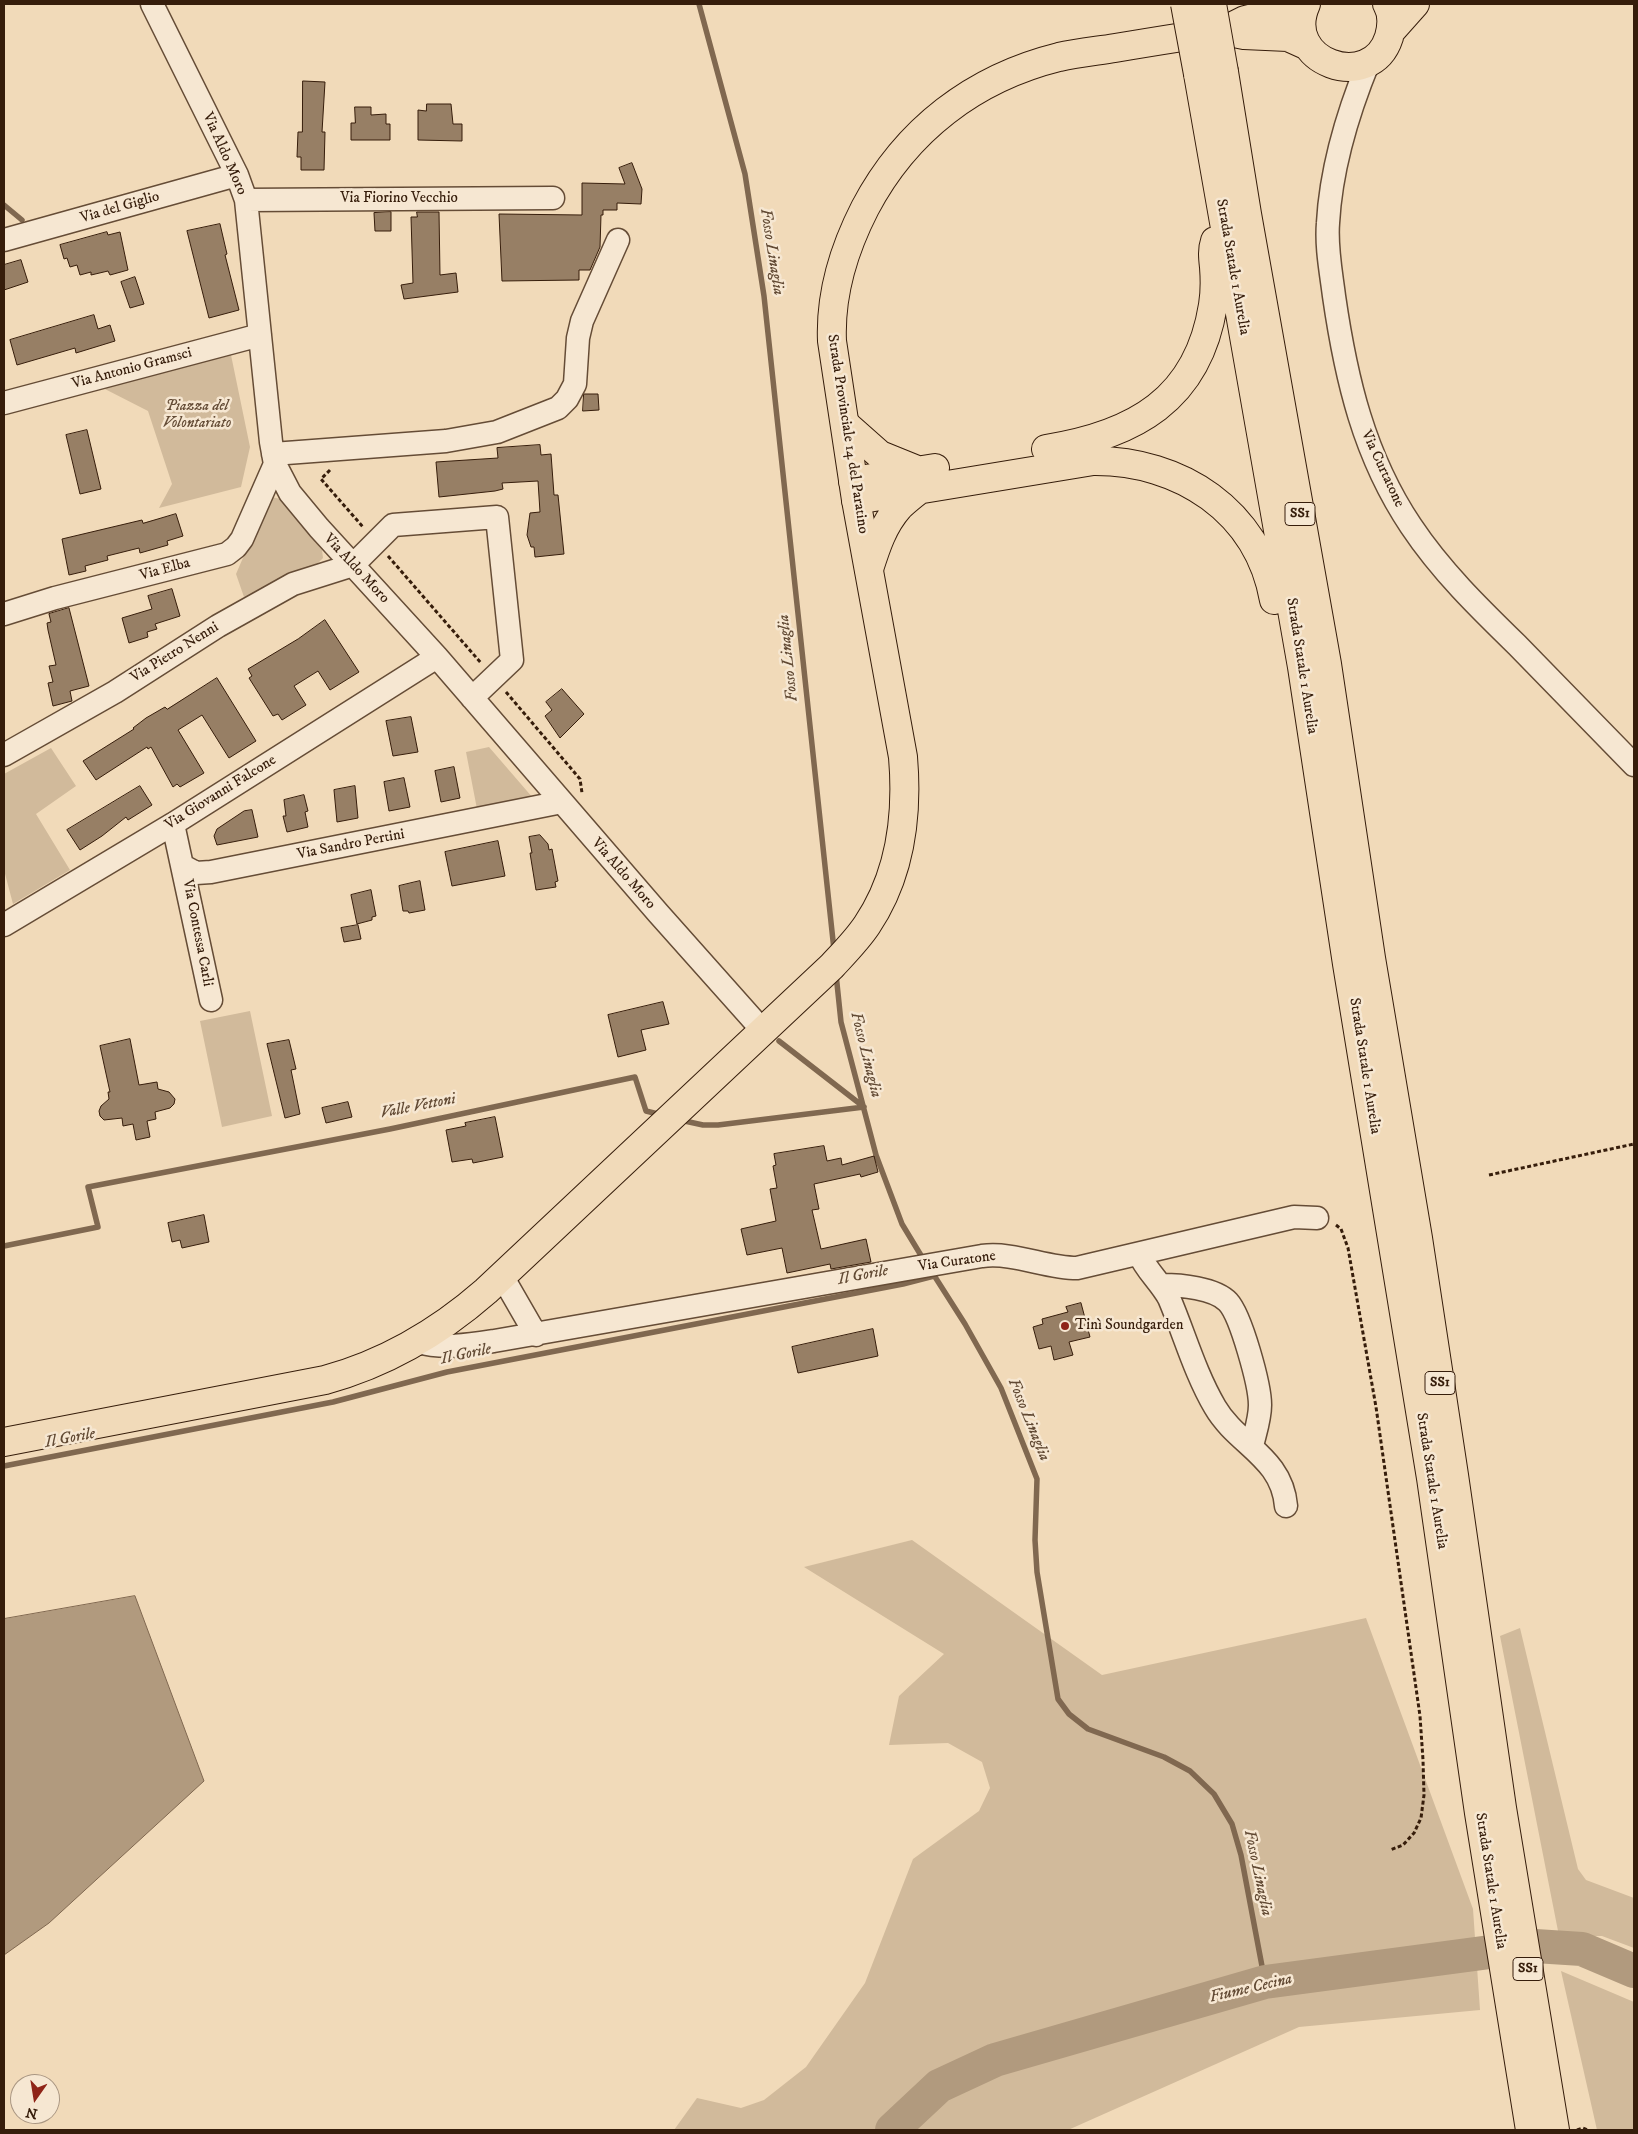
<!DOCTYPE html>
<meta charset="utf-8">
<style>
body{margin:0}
#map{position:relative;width:1638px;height:2134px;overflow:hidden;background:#f1dab9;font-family:"IM FELL DW Pica",serif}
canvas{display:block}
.frame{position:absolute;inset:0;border:5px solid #361d0b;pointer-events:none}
.north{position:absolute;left:10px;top:2074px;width:50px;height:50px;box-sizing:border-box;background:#f6e7d2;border:1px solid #a99682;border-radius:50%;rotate:193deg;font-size:14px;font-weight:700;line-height:20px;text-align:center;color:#361d0b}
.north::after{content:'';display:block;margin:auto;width:18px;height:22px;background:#8f2418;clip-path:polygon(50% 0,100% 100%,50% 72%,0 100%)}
</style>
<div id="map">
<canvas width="1638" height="2134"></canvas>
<div class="frame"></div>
<div class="north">N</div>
</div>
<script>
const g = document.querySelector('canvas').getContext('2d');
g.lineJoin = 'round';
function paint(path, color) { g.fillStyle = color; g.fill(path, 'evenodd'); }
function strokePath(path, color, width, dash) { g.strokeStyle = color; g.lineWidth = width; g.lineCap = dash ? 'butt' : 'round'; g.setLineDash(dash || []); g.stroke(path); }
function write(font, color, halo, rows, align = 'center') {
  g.font = font + ' "IM FELL DW Pica",serif'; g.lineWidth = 5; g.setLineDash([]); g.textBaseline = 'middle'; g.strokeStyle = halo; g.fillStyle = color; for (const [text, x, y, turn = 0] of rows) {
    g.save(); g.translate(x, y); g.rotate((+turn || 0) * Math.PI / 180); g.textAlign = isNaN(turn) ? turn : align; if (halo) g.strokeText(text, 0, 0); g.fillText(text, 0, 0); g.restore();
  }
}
const green = new Path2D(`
 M 231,355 L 250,447 L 241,487 L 159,508 L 172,484 L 148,411 L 99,386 Z
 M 272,497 L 280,499 L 322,550 L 323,558 L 318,563 L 244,597 L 236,574 L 268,500 Z
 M 489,747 L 533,798 L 477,809 L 466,752 Z
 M 51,748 L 76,786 L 36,814 L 70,870 L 13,904 L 4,870 L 4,774 Z
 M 250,1011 L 272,1116 L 222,1127 L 200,1021 Z
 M 912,1540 L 1102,1675 L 1366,1618 L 1473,1909 L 1480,2010 L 1299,2027 L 1068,2130 L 674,2130 L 697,2098 L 741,2108 L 764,2100 L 806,2067 L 865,1983 L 913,1859 L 979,1811 L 990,1788 L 982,1762 L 948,1743 L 889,1745 L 899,1696 L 944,1654 L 804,1567 Z
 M 1520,1628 L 1578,1869 L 1586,1880 L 1634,1898 L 1634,1948 L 1602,1936 L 1559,1936 L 1500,1636 Z
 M 1561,1971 L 1634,2002 L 1634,2130 L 1597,2130 Z`);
const water = new Path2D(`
 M 135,1596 L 204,1781 L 49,1923 L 4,1955 L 4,1619 Z`);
const stream = new Path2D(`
 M 699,4 L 745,174 L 764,296 L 834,950
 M 4,205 L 22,220
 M 836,974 L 841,1022 L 876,1155 L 902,1224 L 925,1262
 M 779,1041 L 864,1107
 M 680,1120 L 703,1125 L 718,1125 L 864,1107
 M 4,1246 L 98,1227 L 88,1187 L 390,1129 L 635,1077 L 646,1111 L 662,1115
 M 930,1269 L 965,1324 L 1001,1388 L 1037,1479 L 1035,1540 L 1037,1572 L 1058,1699 L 1069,1714 L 1088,1729 L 1164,1757 L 1190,1771 L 1214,1794 L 1232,1824 L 1241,1855 L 1265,1982
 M 4,1466 L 333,1402 L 447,1372 L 903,1284 L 934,1276`);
const river = new Path2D(`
 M 892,2130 L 939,2086 L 995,2060 L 1265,1982 L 1535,1946 L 1582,1949 L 1634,1971`);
const building = new Path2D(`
 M 303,81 L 325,82 L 322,132 L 325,132 L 324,170 L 301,170 L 301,157 L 297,157 L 298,132 L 302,132 Z
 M 427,104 L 451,104 L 453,124 L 462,124 L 462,141 L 418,140 L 418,110 L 426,111 Z
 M 355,107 L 371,107 L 371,115 L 386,114 L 386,124 L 390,124 L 390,140 L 351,140 L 351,123 L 355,123 Z
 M 632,163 L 642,189 L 641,204 L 617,203 L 617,210 L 603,210 L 603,215 L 601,215 L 600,247 L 590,270 L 579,270 L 579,280 L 502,281 L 499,214 L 582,215 L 582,183 L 625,184 L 619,168 Z
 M 391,212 L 391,231 L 375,231 L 374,213 Z
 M 417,212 L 439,212 L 440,275 L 456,273 L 458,292 L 404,299 L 401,285 L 413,283 L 411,217 L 417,217 Z
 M 220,224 L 227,254 L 225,255 L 239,310 L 209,318 L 187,231 Z
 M 107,232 L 108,235 L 120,232 L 128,270 L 110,275 L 108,271 L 91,275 L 91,272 L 80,275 L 77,265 L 70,267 L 67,258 L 64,259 L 60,245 Z
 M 21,260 L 28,282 L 4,290 L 4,265 Z
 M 135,277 L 144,304 L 130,308 L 121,282 Z
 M 94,315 L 98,329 L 110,325 L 115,341 L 76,353 L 75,348 L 17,365 L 10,340 Z
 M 584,394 L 598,394 L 599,410 L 583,411 Z
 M 87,430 L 101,489 L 80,494 L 66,435 Z
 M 540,445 L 541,455 L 551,454 L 554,495 L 558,495 L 564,554 L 535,557 L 534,547 L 531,547 L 527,535 L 530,513 L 540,512 L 538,481 L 502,483 L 503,489 L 495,491 L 439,497 L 436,462 L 498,458 L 497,448 Z
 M 176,514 L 183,536 L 167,541 L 168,545 L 140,553 L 139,548 L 107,556 L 108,560 L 85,566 L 86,571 L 69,575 L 62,539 L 142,520 L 143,523 Z
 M 172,589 L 180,616 L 155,624 L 157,629 L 147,632 L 148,637 L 129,643 L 122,618 L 152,609 L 148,596 Z
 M 69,608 L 89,686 L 70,691 L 72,701 L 53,706 L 48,683 L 53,682 L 49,666 L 56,665 L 48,630 L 47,623 L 51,622 L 49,614 Z
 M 325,620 L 359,672 L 330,690 L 318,671 L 294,686 L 306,705 L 282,720 L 278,714 L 273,716 L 249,678 L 252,676 L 248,669 L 298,639 Z
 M 217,678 L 256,741 L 229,758 L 202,715 L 178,730 L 204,773 L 180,787 L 177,784 L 173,787 L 151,747 L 148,749 L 147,747 L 96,780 L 83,761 L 134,729 L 133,728 L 146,718 L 165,707 L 167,709 Z
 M 562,689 L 584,714 L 560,738 L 545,716 L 552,710 L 546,702 Z
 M 411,717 L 418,752 L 393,756 L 386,721 Z
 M 454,767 L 460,798 L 441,802 L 435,771 Z
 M 404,778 L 410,807 L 389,811 L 384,782 Z
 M 140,786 L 152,805 L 128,820 L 126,817 L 102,836 L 80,850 L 67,830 Z
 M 355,786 L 358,818 L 337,822 L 334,790 Z
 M 304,795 L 308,811 L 305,812 L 308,827 L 287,832 L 283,816 L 286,816 L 284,800 Z
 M 252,810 L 258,837 L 217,845 L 214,836 L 217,829 L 244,811 Z
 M 540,835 L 548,844 L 549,850 L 552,849 L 558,881 L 555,882 L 556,887 L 536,890 L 530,853 L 532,853 L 529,837 Z
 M 498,841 L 505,876 L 452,886 L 445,852 Z
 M 420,881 L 425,910 L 409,913 L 408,911 L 403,911 L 399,886 Z
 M 371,890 L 376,916 L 372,917 L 372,920 L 357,924 L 351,895 Z
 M 358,925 L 361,939 L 344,942 L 341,928 Z
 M 663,1002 L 669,1024 L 641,1030 L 646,1050 L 618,1057 L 608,1015 Z
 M 130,1039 L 139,1085 L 157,1082 L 158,1089 L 169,1092 L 175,1099 L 174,1104 L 170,1108 L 155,1112 L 156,1119 L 147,1121 L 150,1137 L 136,1140 L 133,1124 L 123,1126 L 122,1118 L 104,1120 L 100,1116 L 99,1111 L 101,1106 L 109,1099 L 108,1092 L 110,1092 L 100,1046 Z
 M 289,1040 L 296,1069 L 291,1070 L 300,1114 L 285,1118 L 267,1044 Z
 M 348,1102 L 352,1117 L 326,1123 L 322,1108 Z
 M 495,1117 L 503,1157 L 473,1163 L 472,1159 L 452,1162 L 446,1130 L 466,1126 L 465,1123 Z
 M 824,1146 L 827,1161 L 841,1158 L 842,1165 L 874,1156 L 878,1172 L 861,1177 L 860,1174 L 814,1184 L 819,1209 L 812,1210 L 821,1249 L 866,1239 L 871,1262 L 831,1269 L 830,1264 L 787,1273 L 782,1248 L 747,1255 L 741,1229 L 776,1221 L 770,1189 L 777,1188 L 773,1166 L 776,1165 L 774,1154 Z
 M 204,1215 L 209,1242 L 182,1248 L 180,1240 L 172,1242 L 168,1223 Z
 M 1081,1303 L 1090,1337 L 1069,1342 L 1073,1355 L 1054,1360 L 1051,1346 L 1039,1349 L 1033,1327 L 1043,1324 L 1042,1319 L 1068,1312 L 1066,1307 Z
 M 873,1329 L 878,1356 L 798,1373 L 792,1347 Z`);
const path = new Path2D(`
 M 330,470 L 321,479 L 363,527
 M 388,556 L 481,663
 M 506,692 L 580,779 L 582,793
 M 1489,1175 L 1634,1144
 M 1336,1225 L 1341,1229 L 1348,1248 L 1376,1407 L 1420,1716 L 1423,1760 L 1424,1795 L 1421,1818 L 1414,1833 L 1403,1845 L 1390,1850
 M 1577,2130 L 1583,2128 L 1588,2130`);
const minor = new Path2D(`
 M 152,4 L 237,175 L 246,200 L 271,442 L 275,464 L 290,493 L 319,528 L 437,657 L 658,913 L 764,1032
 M 1369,61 C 1348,112 1331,168 1328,223 C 1326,247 1331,272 1334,296 C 1346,379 1364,456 1411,526 C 1441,571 1479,608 1517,645 C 1556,685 1595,725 1634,765
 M 246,200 L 553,198
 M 4,240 L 237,175
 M 4,403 L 260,335
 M 273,454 L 446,441 L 497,432 L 558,408 L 567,399 L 575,384 L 578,338 L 582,321 L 618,240
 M 4,614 L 55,598 L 227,554 L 236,547 L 242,539 L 275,464
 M 4,755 L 115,692 L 218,626 L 293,584 L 353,565 L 393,525 L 497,517 L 512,660 L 472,698
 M 173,824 L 211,1000
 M 183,866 L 196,873 L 211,872 L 562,802
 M 4,925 L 173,824 L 437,657
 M 1139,1254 C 1146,1270 1160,1282 1169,1298 C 1184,1333 1195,1373 1215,1407 C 1237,1445 1282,1457 1286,1506
 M 502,1276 L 536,1335
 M 1162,1285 C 1180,1285 1215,1288 1228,1302 C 1241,1316 1260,1385 1260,1405 C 1260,1419 1255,1433 1252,1446
 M 417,1342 C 443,1349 468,1345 494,1341 L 982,1256 C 1015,1252 1045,1268 1077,1268 L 1294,1217 L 1317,1218`);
const major = new Path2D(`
 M 1306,4 C 1280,62 1371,94 1389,37 C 1392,26 1393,14 1387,4
 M 1224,31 L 1244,35 L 1288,37 L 1308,46
 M 1391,31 L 1415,4
 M 4,1442 L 325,1380 C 387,1363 438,1333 486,1291 L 832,966 C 844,953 857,940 867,925 C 900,876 908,816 903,757 L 856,500 L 832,341 C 830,295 844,249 865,208 C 906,130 974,78 1059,57 C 1077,53 1096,51 1115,48 C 1151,42 1187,36 1223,31 L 1245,20 L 1290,9 L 1298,4`);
const highway = new Path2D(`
 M 1224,72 L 1247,214 L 1327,664 L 1371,958 L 1418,1238 L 1454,1475 L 1502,1808 L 1555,2130
 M 1198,74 L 1302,667 L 1347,964 L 1431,1478 L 1479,1813 L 1530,2130
 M 845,424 L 880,455 L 917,470
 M 1046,449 C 1134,435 1198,400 1213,305 C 1215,293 1215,280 1214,267 C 1213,258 1212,250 1215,241
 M 853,481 L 935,468
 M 856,500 L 1093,461 C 1180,460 1258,511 1274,600
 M 869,569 C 876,547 883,525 899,507 C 905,501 913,495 920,489`);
const highwayBridge = new Path2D(`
 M 1185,4 L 1198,74
 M 1212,4 L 1224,72`);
const markers = [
 [1065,1326,5,"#8f2418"]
];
const shields = [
 [1300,514,30],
 [1440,1383,30],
 [1528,1969,30]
];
const shieldNames = [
 ["SS1",1300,514],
 ["SS1",1440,1383],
 ["SS1",1528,1969]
];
const streetNames = [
 ["Via Aldo Moro",224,154,66],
 ["Via Fiorino Vecchio",399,199],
 ["Via del Giglio",120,208,-16],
 ["Strada Statale 1 Aurelia",1232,267,80],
 ["Via Antonio Gramsci",132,369,-15],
 ["Strada Provinciale 14 del Paratino",847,434,81],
 ["Via Curtatone",1382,469,65],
 ["Via Aldo Moro",356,569,47],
 ["Via Elba",165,570,-15],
 ["Via Pietro Nenni",175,653,-32],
 ["Strada Statale 1 Aurelia",1301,666,81],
 ["Via Giovanni Falcone",221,793,-32],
 ["Via Sandro Pertini",351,845,-11],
 ["Via Aldo Moro",623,874,49],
 ["Via Contessa Carli",197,933,79],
 ["Strada Statale 1 Aurelia",1364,1066,81],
 ["Via Curatone",957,1262,-8],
 ["Strada Statale 1 Aurelia",1431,1481,81],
 ["Strada Statale 1 Aurelia",1490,1881,81]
];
const parkNames = [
 ["Piazza del",197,407],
 ["Volontariato",197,424]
];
const poiNames = [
 ["Tinì Soundgarden",1075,1326]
];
const waterNames = [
 ["Fosso Linaglia",771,252,81],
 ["Fosso Linaglia",789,658,-96],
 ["Fosso Linaglia",865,1055,76],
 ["Valle Vettoni",418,1107,-11],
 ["Il Gorile",863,1276,-11],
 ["Il Gorile",466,1355,-12],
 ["Fosso Linaglia",1028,1420,68],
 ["Il Gorile",70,1439,-11],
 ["Fosso Linaglia",1257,1873,78],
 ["Fiume Cecina",1251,1989,-13]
];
paint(green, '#d1ba9b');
paint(water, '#b19a7e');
strokePath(water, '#806850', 1);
strokePath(stream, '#806850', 5.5);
strokePath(river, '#b19a7e', 34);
paint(building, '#977f65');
strokePath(building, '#361d0b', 1);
strokePath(minor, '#654c36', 25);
strokePath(major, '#361d0b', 30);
strokePath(highway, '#361d0b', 30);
strokePath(path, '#361d0b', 3, [4, 2.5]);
strokePath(minor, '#f6e7d2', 22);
strokePath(major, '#f1dab9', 28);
strokePath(highway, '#f1dab9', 28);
strokePath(highwayBridge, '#361d0b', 30, []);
strokePath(highwayBridge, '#f1dab9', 28);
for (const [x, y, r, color] of markers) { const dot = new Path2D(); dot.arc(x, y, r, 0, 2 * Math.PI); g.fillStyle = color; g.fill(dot); strokePath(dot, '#f6e7d2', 2); }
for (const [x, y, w] of shields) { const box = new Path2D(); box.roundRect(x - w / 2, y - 11.5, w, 23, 4); g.fillStyle = '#f6e7d2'; g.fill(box); strokePath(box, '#361d0b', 1); }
write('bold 14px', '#361d0b', null, shieldNames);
write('15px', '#361d0b', '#f6e7d2', streetNames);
write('italic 15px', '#644c36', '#f6e7d2', parkNames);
write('15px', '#361d0b', '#f6e7d2', poiNames, 'left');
write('italic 16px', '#614933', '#f6e7d2', waterNames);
</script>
